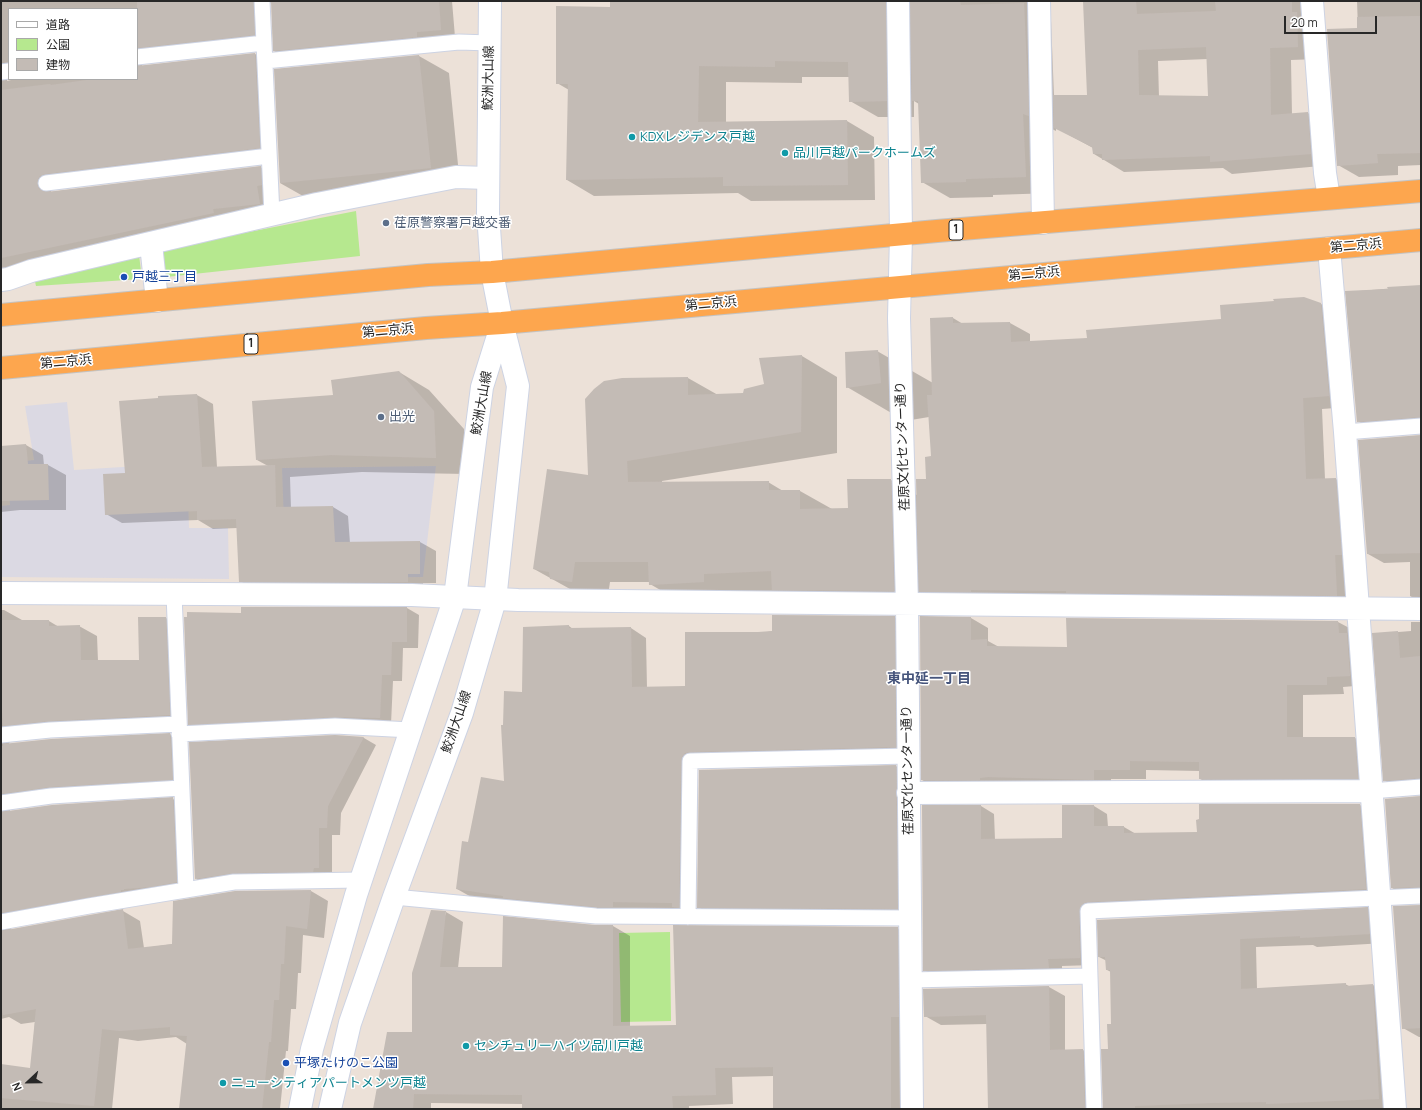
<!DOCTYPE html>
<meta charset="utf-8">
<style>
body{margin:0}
#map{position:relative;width:1422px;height:1110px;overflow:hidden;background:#ece1d8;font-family:Manrope,"Noto Sans JP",sans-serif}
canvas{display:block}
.frame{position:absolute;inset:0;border:2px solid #282828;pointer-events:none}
.legend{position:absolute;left:8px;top:8px;width:130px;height:72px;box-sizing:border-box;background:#fff;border:1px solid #a9a9a9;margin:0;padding:5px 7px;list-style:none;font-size:12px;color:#282828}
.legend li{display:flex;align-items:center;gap:8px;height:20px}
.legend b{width:20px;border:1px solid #a9a9a9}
.north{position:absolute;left:8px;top:1062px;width:40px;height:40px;-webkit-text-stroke:3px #fff;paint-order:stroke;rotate:248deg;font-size:11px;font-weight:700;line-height:16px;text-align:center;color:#282828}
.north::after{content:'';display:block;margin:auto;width:14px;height:18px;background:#282828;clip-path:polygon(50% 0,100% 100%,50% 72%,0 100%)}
.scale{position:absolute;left:1284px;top:16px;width:93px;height:18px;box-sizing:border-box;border:2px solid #282828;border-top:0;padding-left:5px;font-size:12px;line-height:14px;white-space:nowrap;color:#282828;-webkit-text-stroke:3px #fff;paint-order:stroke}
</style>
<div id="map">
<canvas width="1422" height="1110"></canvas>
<div class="frame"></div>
<ul class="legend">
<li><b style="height:5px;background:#fff"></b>道路</li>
<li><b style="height:11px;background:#b6e88f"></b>公園</li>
<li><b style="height:11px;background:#c3bbb5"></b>建物</li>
</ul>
<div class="north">N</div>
<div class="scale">20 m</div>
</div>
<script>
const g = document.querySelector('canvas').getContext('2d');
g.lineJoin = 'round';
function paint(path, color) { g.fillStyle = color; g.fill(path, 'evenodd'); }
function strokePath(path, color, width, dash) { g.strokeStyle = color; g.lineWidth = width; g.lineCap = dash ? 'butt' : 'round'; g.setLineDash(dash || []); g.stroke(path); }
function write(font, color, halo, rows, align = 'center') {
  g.font = font + ' Manrope,"Noto Sans JP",sans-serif'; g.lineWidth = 3; g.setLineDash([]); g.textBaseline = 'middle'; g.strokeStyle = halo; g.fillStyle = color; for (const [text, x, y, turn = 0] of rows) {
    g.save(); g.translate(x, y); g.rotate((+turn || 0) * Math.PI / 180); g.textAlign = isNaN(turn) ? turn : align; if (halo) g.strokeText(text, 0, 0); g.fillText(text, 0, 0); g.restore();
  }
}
const industrial = new Path2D(`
 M 67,402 L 74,470 L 187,463 L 189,528 L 228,528 L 229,579 L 1,577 L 1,506 L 10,505 L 7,463 L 34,460 L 25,406 Z
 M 436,466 L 423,577 L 286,579 L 282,468 Z`);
const green = new Path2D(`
 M 356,211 L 360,256 L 166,277 L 162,249 Z
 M 139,255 L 142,279 L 36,286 L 34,277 Z
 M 670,932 L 671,1021 L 621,1022 L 619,933 Z`);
const shadow = new Path2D(`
 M 1,1 L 452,1 L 455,37 L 289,59 L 274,51 L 272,1 L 269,5 L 269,43 L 143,61 L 142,66 L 255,54 L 270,62 L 274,156 L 52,187 L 51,192 L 260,167 L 275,175 L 274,212 L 1,271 ZM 9,9 L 137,9 L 137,79 L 15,79 L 7,81 L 9,74 Z
 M 611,1 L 1049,1 L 1050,19 L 1051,20 L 1054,96 L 1088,96 L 1084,1 L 1312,1 L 1319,59 L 1291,60 L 1292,115 L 1308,113 L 1329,126 L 1332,165 L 1232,174 L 1223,168 L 1124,172 L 1094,154 L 1093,148 L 1056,128 L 1056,131 L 1050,128 L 1053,193 L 993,195 L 993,197 L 950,198 L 922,182 L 919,104 L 914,101 L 914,117 L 878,117 L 850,101 L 849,77 L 802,77 L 802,83 L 726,82 L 726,122 L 847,121 L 874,137 L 875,200 L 751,201 L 738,193 L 594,196 L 567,180 L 569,90 L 557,83 L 611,8 ZM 1208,59 L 1209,97 L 1159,97 L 1158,61 Z
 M 1357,1 L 1421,1 L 1421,165 L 1398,166 L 1398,175 L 1359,177 L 1338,165 L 1358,29 Z
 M 419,56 L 449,73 L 460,185 L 310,200 L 280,183 Z
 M 1421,286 L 1421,427 L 1374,431 L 1358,421 L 1346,292 Z
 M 1321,304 L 1341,315 L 1349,407 L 1322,409 L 1325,479 L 1336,479 L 1356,491 L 1357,607 L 686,605 L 650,584 L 650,582 L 610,582 L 607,602 L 570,589 L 534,569 L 589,476 L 688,378 L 718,395 L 744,394 L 765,385 L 802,356 L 837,377 L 837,453 L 662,481 L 662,483 L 768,482 L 783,491 L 800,491 L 832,509 L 849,509 L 891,480 L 917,495 L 927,480 L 932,457 L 929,417 L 905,421 L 847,387 L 877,351 L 933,383 L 953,318 L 963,324 L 1010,323 L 1030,334 L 1030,342 L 1088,339 L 1222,320 Z
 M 399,372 L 429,390 L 464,429 L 465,474 L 362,472 L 290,477 L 291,508 L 333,507 L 348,516 L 350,543 L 420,542 L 436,551 L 436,583 L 423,583 L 423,591 L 256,590 L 240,581 L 237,528 L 213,529 L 198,520 L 122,523 L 106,514 L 126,474 L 197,395 L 213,404 L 217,467 L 268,466 L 257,460 L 334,396 Z
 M 1421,436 L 1421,602 L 1410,596 L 1410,562 L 1384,563 L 1368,554 Z
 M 26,445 L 43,455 L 44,465 L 48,465 L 66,475 L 66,510 L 20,510 L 1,512 L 1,447 Z
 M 242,608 L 407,608 L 419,615 L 418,648 L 403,648 L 402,681 L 393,681 L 391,724 L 201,731 L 189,724 L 242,614 Z
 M 1,610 L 4,610 L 22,620 L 49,621 L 59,627 L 79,626 L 97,636 L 98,661 L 140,661 L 166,618 L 183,628 L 187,725 L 68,730 L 10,741 L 9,744 L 170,734 L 187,744 L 190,789 L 68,797 L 10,809 L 10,812 L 173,799 L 190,809 L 194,892 L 13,925 L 10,931 L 123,911 L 140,921 L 144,948 L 173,944 L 311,891 L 328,901 L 324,938 L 303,935 L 301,973 L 298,973 L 296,1009 L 291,1009 L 288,1051 L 286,1051 L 280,1109 L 180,1109 L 187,1044 L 176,1037 L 138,1041 L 119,1038 L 112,1109 L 1,1109 L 1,1065 L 31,1069 L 35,1022 L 21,1024 L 9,1017 L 1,1019 Z
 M 894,617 L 910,626 L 911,756 L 698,766 L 696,770 L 695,915 L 515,904 L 473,898 L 457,889 L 469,843 L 506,783 L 504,726 L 523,693 L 524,628 L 569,626 L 573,629 L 631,628 L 646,638 L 647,688 L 686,687 L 758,633 Z
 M 971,618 L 988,628 L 988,641 L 999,647 L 1068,648 L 1338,622 L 1355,631 L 1367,685 L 1343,687 L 1344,694 L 1303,695 L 1303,738 L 1355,738 L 1372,748 L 1374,788 L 1217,788 L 1200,779 L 1200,771 L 1146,770 L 1146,779 L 1111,779 L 1111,789 L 939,790 L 922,780 Z
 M 1411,622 L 1421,622 L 1421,788 L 1400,790 L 1384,780 L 1373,634 L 1411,631 Z
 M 335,736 L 364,738 L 376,745 L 341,813 L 340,835 L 332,835 L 332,875 L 208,886 L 196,879 Z
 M 896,766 L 907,773 L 909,915 L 710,914 L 698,907 Z
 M 1421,797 L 1421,896 L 1408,897 L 1392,888 Z
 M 1360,805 L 1373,812 L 1380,897 L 1101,909 L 1092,919 L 1094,965 L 1062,966 L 1062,975 L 938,978 L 924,970 L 981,806 L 994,814 L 995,840 L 1063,839 L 1094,806 L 1107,814 L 1108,827 L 1124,827 L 1136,834 L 1198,833 Z
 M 1421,906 L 1421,1037 L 1419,1037 L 1403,1028 Z
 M 1367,908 L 1383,918 L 1385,943 L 1317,947 L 1313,945 L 1256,947 L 1257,989 L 1345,984 L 1349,986 L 1373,985 L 1389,994 L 1395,1109 L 1104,1109 L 1112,1025 L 1111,972 L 1107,970 L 1107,961 L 1099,957 Z
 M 446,912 L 463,922 L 458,968 L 503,968 L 595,926 L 613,926 L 630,936 L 630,1027 L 677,1026 L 897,928 L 915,938 L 909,1109 L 776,1109 L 774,1108 L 774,1076 L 732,1077 L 733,1104 L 689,1106 L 689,1109 L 523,1109 L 523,1104 L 431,1103 L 431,1109 L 374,1109 L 413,1033 Z
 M 1049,987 L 1065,996 L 1065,1051 L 1083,1050 L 1099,1060 L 1101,1109 L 989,1109 L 987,1024 L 941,1025 L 925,1016 Z`);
const building = new Path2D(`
 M 137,1 L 253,1 L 255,35 L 137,48 Z
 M 271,1 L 439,1 L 441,30 L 417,32 L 417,37 L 273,51 Z
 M 610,1 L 886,1 L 887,101 L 849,102 L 848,62 L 775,61 L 775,67 L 699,66 L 698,122 L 847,120 L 848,185 L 723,186 L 723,177 L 566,180 L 568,84 L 556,84 L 556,6 L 610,7 Z
 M 910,1 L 960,1 L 961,5 L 1024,3 L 1029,116 L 1023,114 L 1026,177 L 966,179 L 966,182 L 921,183 L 918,101 L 912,101 Z
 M 1083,1 L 1136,1 L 1137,14 L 1216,11 L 1215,1 L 1292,1 L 1292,12 L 1297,12 L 1298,47 L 1270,48 L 1271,115 L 1308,112 L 1311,154 L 1210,162 L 1210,156 L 1102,160 L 1102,154 L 1093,154 L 1092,147 L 1054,128 L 1053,95 L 1087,95 ZM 1206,47 L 1208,96 L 1139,95 L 1138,50 Z
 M 1421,16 L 1421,153 L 1377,154 L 1378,163 L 1337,166 L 1327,29 L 1357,28 L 1357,17 Z
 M 255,53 L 260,148 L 45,174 L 40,176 L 38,179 L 37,184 L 39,189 L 43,191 L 47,192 L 261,166 L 262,185 L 257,186 L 260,204 L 213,209 L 214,213 L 1,258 L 1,90 L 50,84 L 51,85 L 94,79 L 137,79 L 137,66 Z
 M 419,55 L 431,168 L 280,183 L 274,69 Z
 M 1421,285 L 1421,417 L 1357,422 L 1345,291 L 1388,289 L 1387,287 Z
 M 1304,297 L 1321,303 L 1329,396 L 1303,398 L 1306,479 L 1336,478 L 1342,555 L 1335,555 L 1337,596 L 1066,593 L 1066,591 L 971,590 L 971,592 L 919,592 L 916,479 L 926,479 L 925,457 L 931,456 L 927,395 L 932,395 L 930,318 L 953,317 L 953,323 L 1010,322 L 1011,342 L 1087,338 L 1086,330 L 1221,319 L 1220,305 L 1274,301 L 1273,299 Z
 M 878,350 L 881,383 L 846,388 L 845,352 Z
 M 802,355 L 801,432 L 627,461 L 628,482 L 769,481 L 769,490 L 800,490 L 800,509 L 848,508 L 847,479 L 891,479 L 894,591 L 772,590 L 771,571 L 704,574 L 704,582 L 649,585 L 648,562 L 575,562 L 572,582 L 550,579 L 549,572 L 533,569 L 547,469 L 588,475 L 585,399 L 594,389 L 604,381 L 622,378 L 688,377 L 688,395 L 743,393 L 744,389 L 764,384 L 759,358 Z
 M 399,371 L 434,411 L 436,458 L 331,455 L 256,460 L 252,401 L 333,395 L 331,380 Z
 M 197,394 L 202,467 L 275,465 L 276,507 L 333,506 L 335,542 L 420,541 L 420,574 L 408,574 L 408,582 L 239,582 L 236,519 L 197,520 L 197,511 L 105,515 L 103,474 L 125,473 L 119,401 L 158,398 L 158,396 Z
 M 1421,435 L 1421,553 L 1367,554 L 1358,440 Z
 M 26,444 L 28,464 L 48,464 L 49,500 L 1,501 L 1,446 Z
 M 241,607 L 407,607 L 407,642 L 392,642 L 391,675 L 382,675 L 380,718 L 335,717 L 188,725 L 184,617 L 187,617 L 187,612 L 241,613 Z
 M 772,615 L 895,616 L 896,747 L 690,752 L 685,753 L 682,757 L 681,761 L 679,908 L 672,907 L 672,903 L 613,902 L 613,907 L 596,907 L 503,898 L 503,896 L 456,889 L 462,841 L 468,842 L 481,777 L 504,781 L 501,725 L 503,725 L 504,691 L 522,692 L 523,627 L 569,625 L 569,628 L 631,627 L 632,687 L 685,686 L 685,632 L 758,632 L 772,631 Z
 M 920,616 L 971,617 L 971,640 L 987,639 L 987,646 L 1067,647 L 1066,618 L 1338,621 L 1339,633 L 1347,633 L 1347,635 L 1350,676 L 1327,677 L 1327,685 L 1287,685 L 1287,737 L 1355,737 L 1358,779 L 1199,779 L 1199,762 L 1130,761 L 1130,770 L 1094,770 L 1094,780 L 988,777 L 980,778 L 980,780 L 921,780 Z
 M 138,617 L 166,617 L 170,715 L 50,721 L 3,726 L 1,694 L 1,620 L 49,620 L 49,626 L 80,625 L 81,660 L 139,660 Z
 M 1398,631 L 1400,658 L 1421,656 L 1421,778 L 1383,781 L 1372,633 Z
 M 170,733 L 173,780 L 50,787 L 1,794 L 1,746 L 3,746 L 3,744 L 51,739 Z
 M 335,735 L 364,737 L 328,806 L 327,828 L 319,828 L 319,868 L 314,868 L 313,872 L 234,873 L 195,879 L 189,742 Z
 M 896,765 L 898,909 L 697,908 L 699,770 Z
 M 1421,796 L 1421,887 L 1391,888 L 1385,799 Z
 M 173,797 L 177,882 L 151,887 L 124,889 L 124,890 L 121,890 L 121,892 L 1,913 L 1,812 L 52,805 Z
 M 1199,804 L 1360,804 L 1366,889 L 1087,902 L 1083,904 L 1079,911 L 1080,958 L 1048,959 L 1049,968 L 923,971 L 922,805 L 981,805 L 981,839 L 1062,838 L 1062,805 L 1094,805 L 1094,826 L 1124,826 L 1124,833 L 1197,832 L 1196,820 L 1199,819 Z
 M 311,890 L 307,929 L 286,926 L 284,964 L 281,964 L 279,1000 L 274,1000 L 271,1042 L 269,1042 L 262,1109 L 179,1109 L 187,1036 L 170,1035 L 170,1027 L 120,1031 L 102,1029 L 94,1106 L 1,1098 L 1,1064 L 30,1068 L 36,1009 L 3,1015 L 1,1001 L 1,931 L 123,909 L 128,949 L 172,944 L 173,901 L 235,891 Z
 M 1421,905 L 1421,1028 L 1402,1029 L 1393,906 Z
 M 1368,907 L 1370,934 L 1300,938 L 1300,936 L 1240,939 L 1241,989 L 1346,983 L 1346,986 L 1373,984 L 1379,1099 L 1266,1104 L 1266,1102 L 1210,1103 L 1135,1106 L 1135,1109 L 1103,1109 L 1101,1049 L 1108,1049 L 1107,1024 L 1111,1024 L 1110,970 L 1106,970 L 1105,957 L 1098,957 L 1097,920 Z
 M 431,910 L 446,911 L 440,967 L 502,967 L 503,916 L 595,925 L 613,925 L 613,1026 L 676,1025 L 673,925 L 898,927 L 899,1017 L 891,1017 L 891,1109 L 773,1108 L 773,1067 L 715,1068 L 716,1095 L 672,1096 L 673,1109 L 522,1109 L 522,1095 L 414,1094 L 413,1109 L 373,1109 L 387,1032 L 412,1032 L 412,973 Z
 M 1049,986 L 1050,1050 L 1083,1049 L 1085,1109 L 988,1109 L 986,1015 L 924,1017 L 923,989 Z`);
const service = new Path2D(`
 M 262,1 L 272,215
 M 137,57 L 264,43
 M 265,61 L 459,42 L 490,43
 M 1,72 L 9,71
 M 46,183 L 269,156
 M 1345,432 L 1421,426
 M 174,594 L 186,890
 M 179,734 L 335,726 L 411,730
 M 1,735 L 50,730 L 179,724
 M 1371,791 L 1421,787
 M 1,803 L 51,796 L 181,788
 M 394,897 L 596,916 L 910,918
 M 688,917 L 690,761 L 908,756
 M 1,922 L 89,906 L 234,882 L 360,880
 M 910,980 L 1090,976
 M 1094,1109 L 1088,911 L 1421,896`);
const minor = new Path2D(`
 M 898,1 L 901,235 L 899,318 L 907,603 L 912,1109
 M 1039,1 L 1043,223
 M 1312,1 L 1325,173 L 1329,198
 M 151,244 L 157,301
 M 1329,248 L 1345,432 L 1395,1109
 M 1,280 L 8,279 L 31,271 L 317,204 L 456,177 L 488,178
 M 1,593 L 412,595 L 518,600 L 1421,609
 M 908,793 L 1371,791`);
const secondary = new Path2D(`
 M 300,1109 L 312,1049 L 356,895 L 455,597 L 482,387 L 502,323
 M 330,1109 L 350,1023 L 394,897 L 462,713 L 495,600 L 518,386 L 502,323 L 492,272 L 488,213 L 490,1`);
const trunk = new Path2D(`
 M 1,315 L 428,275 L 492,272 L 937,231 L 1421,191
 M 1,368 L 426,328 L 502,323 L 1421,240`);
const markers = [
 [632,137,4,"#0f9aa8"],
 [785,153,4,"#0f9aa8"],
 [386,223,4,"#5c6f8a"],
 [124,277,4,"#1a4fb4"],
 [381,417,4,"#5c6f8a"],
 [466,1046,4,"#0f9aa8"],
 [286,1063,4,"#1a4fb4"],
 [223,1083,4,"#0f9aa8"]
];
const shields = [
 [956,230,14],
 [251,344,14]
];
const shieldNames = [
 ["1",956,230],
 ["1",251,344]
];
const streetNames = [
 ["鮫洲大山線",489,78,-89],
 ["第二京浜",1356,246,-5],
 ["第二京浜",1034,274,-5],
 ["第二京浜",711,304,-5],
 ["第二京浜",388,331,-5],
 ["第二京浜",66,362,-5],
 ["鮫洲大山線",482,403,-80],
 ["荏原文化センター通り",903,446,-92],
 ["鮫洲大山線",457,722,-71],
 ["荏原文化センター通り",908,770,-91]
];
const cultureNames = [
 ["KDXレジデンス戸越",640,137],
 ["品川戸越パークホームズ",793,153],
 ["センチュリーハイツ品川戸越",474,1046],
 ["ニューシティアパートメンツ戸越",231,1083]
];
const serviceNames = [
 ["荏原警察署戸越交番",394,223],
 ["出光",389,417]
];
const transitNames = [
 ["戸越三丁目",132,277],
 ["平塚たけのこ公園",294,1063]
];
const neighbourhoodNames = [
 ["東中延一丁目",929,679]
];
paint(industrial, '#dbd9e3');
paint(green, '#b6e88f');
paint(shadow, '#0003');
paint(building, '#c3bbb5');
strokePath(service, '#cdd3e3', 17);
strokePath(minor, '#cdd3e3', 24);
strokePath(secondary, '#cdd3e3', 24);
strokePath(trunk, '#c3c3c3', 24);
strokePath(service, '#fff', 15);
strokePath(minor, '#fff', 22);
strokePath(secondary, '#fff', 22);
strokePath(trunk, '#fda64e', 22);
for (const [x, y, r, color] of markers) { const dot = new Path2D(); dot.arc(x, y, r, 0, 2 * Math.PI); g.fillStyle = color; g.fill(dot); strokePath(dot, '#fff', 1.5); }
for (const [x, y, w] of shields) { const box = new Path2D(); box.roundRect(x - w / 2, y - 10, w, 20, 3); g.fillStyle = '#fff'; g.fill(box); strokePath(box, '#282828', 1); }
write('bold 12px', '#282828', null, shieldNames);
write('13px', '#282828', '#fff', streetNames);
write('13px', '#0d838f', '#fff', cultureNames, 'left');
write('13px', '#4e5e75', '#fff', serviceNames, 'left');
write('13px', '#164399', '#fff', transitNames, 'left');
write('bold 14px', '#45547b', '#fff', neighbourhoodNames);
</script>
